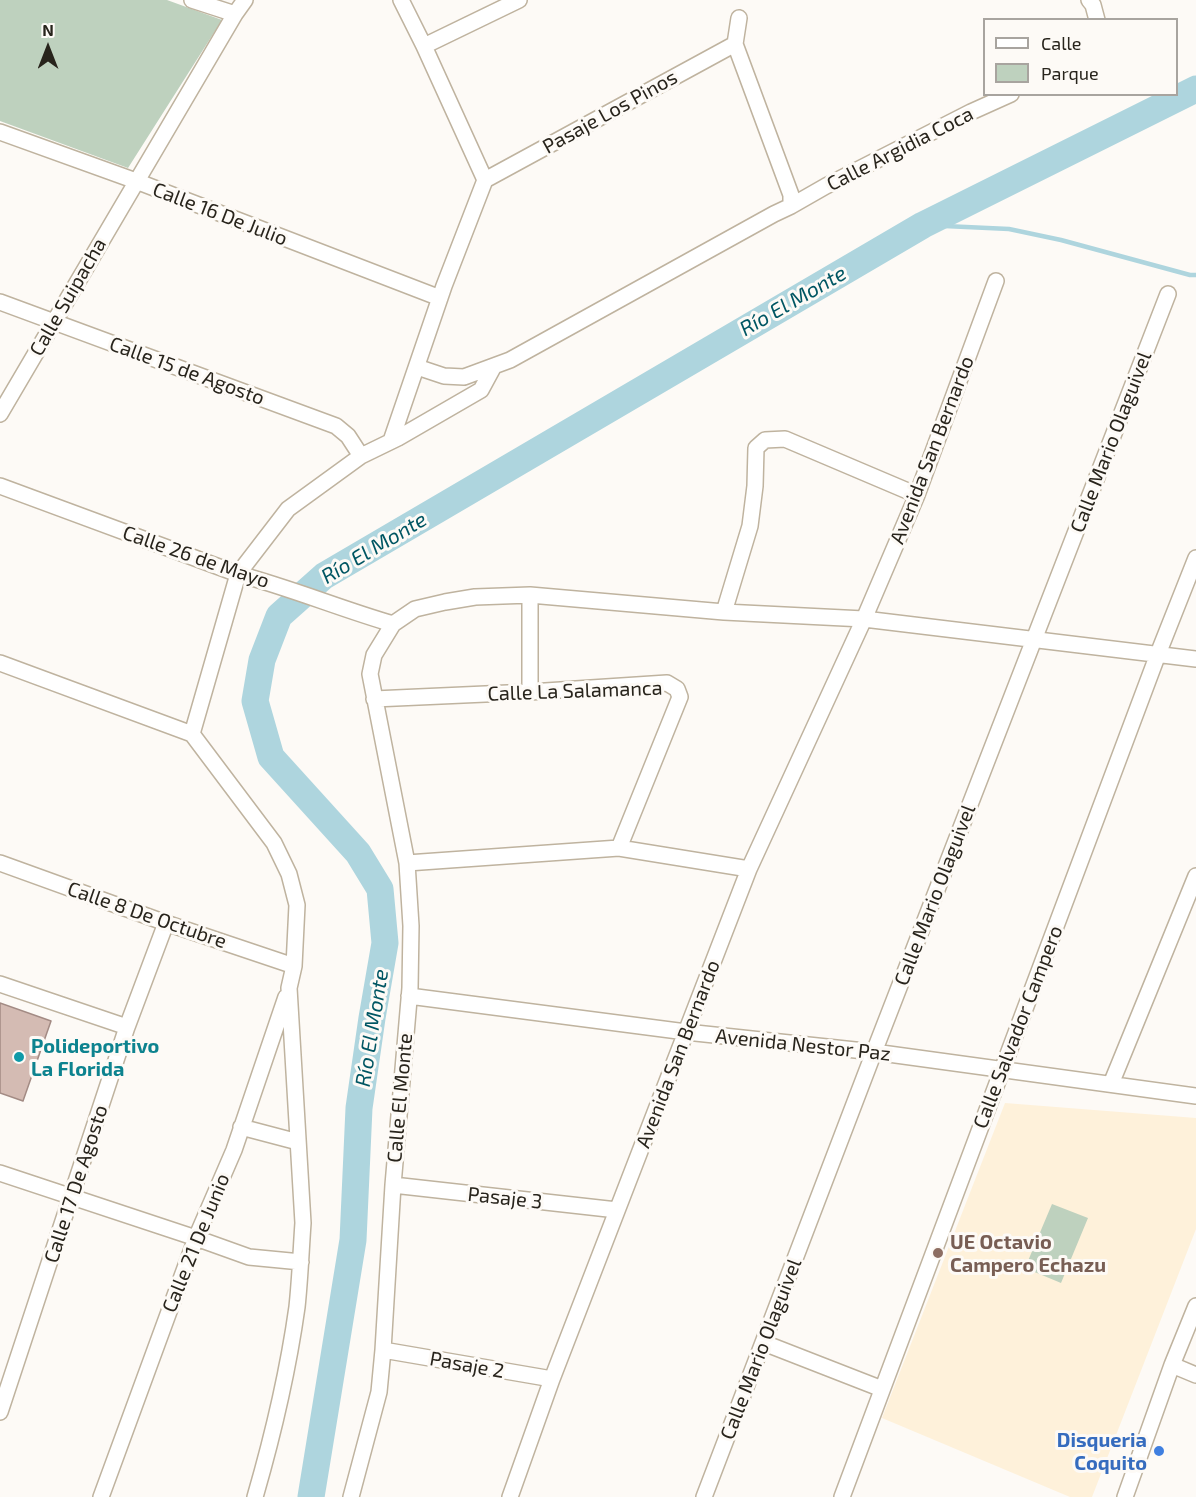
<!DOCTYPE html>
<meta charset="utf-8">
<style>
body{margin:0}
#map{position:relative;width:1196px;height:1497px;overflow:hidden;background:#fdfaf6;font-family:"Exo 2",sans-serif}
canvas{display:block}
.legend{position:absolute;left:983px;top:18px;width:195px;height:78px;box-sizing:border-box;background:#fdfaf6;border:2px solid #a8a49f;margin:0;padding:8px 10px;list-style:none;font-size:18px;color:#28241c}
.legend li{display:flex;align-items:center;gap:12px;height:30px}
.legend b{width:30px;border:2px solid #a8a49f}
.north{position:absolute;left:18px;top:18px;width:60px;height:60px;-webkit-text-stroke:4px #fdfaf6;paint-order:stroke;rotate:0deg;font-size:16px;font-weight:700;line-height:24px;text-align:center;color:#28241c}
.north::after{content:'';display:block;margin:auto;width:21px;height:27px;background:#28241c;clip-path:polygon(50% 0,100% 100%,50% 72%,0 100%)}
</style>
<div id="map">
<canvas width="1196" height="1497"></canvas>
<ul class="legend">
<li><b style="height:8px;background:#fff"></b>Calle</li>
<li><b style="height:16px;background:#bed1be"></b>Parque</li>
</ul>
<div class="north">N</div>
</div>
<script>
const g = document.querySelector('canvas').getContext('2d');
g.lineJoin = 'round';
function paint(path, color) { g.fillStyle = color; g.fill(path, 'evenodd'); }
function strokePath(path, color, width, dash) { g.strokeStyle = color; g.lineWidth = width; g.lineCap = dash ? 'butt' : 'round'; g.setLineDash(dash || []); g.stroke(path); }
function write(font, color, halo, rows, align = 'center') {
  g.font = font + ' "Exo 2",sans-serif'; g.lineWidth = 6; g.setLineDash([]); g.textBaseline = 'middle'; g.strokeStyle = halo; g.fillStyle = color; for (const [text, x, y, turn = 0] of rows) {
    g.save(); g.translate(x, y); g.rotate((+turn || 0) * Math.PI / 180); g.textAlign = isNaN(turn) ? turn : align; if (halo) g.strokeText(text, 0, 0); g.fillText(text, 0, 0); g.restore();
  }
}
const built = new Path2D(`
 M 1005,1103 L 1196,1118 L 1196,1229 L 1092,1497 L 1070,1497 L 882,1418 Z`);
const green = new Path2D(`
 M 0,0 L 167,0 L 222,20 L 128,168 L 0,121 Z
 M 1052,1204 L 1088,1218 L 1061,1283 L 1025,1268 Z`);
const stream = new Path2D(`
 M 923,225 L 1009,229 L 1061,240 L 1190,275 L 1196,275`);
const river = new Path2D(`
 M 311,1497 L 353,1240 L 359,1108 L 372,1018 L 385,943 L 380,889 L 358,853 L 271,757 L 255,701 L 262,660 L 279,616 L 324,576 L 923,225 L 1196,89`);
const building = new Path2D(`
 M 0,1003 L 51,1021 L 23,1101 L 0,1093 Z`);
const minor = new Path2D(`
 M 192,0 L 235,14
 M 1089,0 L 1093,5 L 1097,20
 M 424,46 L 519,0
 M 0,132 L 136,181 L 440,298
 M 485,180 L 735,44
 M 791,206 L 826,186 L 971,112 L 1011,94
 M 0,302 L 336,426 L 348,436 L 361,456
 M 417,367 L 444,376 L 464,377 L 510,360 L 774,214 L 791,206 L 791,195 L 735,44 L 739,18
 M 0,414 L 235,14 L 245,0
 M 391,441 L 444,286 L 485,180 L 424,46 L 401,0
 M 0,486 L 238,574 C 291,588 341,609 393,624
 M 530,595 L 530,692
 M 724,612 L 750,526 L 755,486 L 756,448 L 765,440 L 785,439 L 917,495
 M 0,663 L 192,734
 M 374,699 L 530,692 L 667,683 L 677,689 L 680,697 L 619,848
 M 0,863 L 166,923 L 294,966
 M 407,863 L 619,848 L 749,869
 M 0,984 L 127,1027
 M 409,996 L 686,1032 L 874,1052 L 1196,1096
 M 1111,1084 L 1196,876
 M 241,1127 L 298,1142
 M 0,1173 L 196,1238 L 249,1257 L 301,1262
 M 393,1185 L 617,1210
 M 764,1343 L 882,1389
 M 383,1350 L 552,1379
 M 1172,1365 L 1196,1375
 M 0,1412 L 127,1027 L 166,923
 M 101,1497 L 196,1238 L 234,1150 L 286,997
 M 255,1497 C 273,1435 288,1371 297,1307 C 300,1279 301,1251 303,1223 L 289,988 L 294,966 L 297,905 L 289,874 L 274,843 L 192,734 L 238,574 L 288,509 L 361,456 L 398,438 L 481,390 L 494,366
 M 351,1497 L 379,1392 L 383,1350 L 393,1185 L 410,988 L 411,926 L 407,863 L 370,674 L 374,655 L 393,624 L 415,609 L 445,602 L 475,597 L 530,595 L 724,612 L 864,619 L 1196,659
 M 510,1497 L 552,1379 L 749,869 L 864,619 L 917,495 L 996,281
 M 704,1497 L 874,1052 L 1168,294
 M 842,1497 L 1158,654 L 1196,558
 M 1125,1497 L 1172,1365 L 1196,1306`);
const markers = [
 [19,1057,6,"#0f9aa8"],
 [938,1253,6,"#8d6e63"],
 [1159,1451,6,"#3f7fe0"]
];
const streetNames = [
 ["Pasaje Los Pinos",610,112,-29],
 ["Calle Argidia Coca",900,149,-27],
 ["Calle 16 De Julio",220,214,21],
 ["Calle Suipacha",68,297,-60],
 ["Calle 15 de Agosto",187,371,20],
 ["Calle Mario Olaguivel",1111,442,-69],
 ["Avenida San Bernardo",932,450,-69],
 ["Calle 26 de Mayo",196,557,19],
 ["Calle La Salamanca",575,691,-2],
 ["Calle Mario Olaguivel",935,895,-69],
 ["Calle 8 De Octubre",147,915,19],
 ["Calle Salvador Campero",1018,1027,-69],
 ["Avenida Nestor Paz",803,1045,6],
 ["Avenida San Bernardo",678,1054,-69],
 ["Calle El Monte",400,1098,-85],
 ["Calle 17 De Agosto",76,1184,-72],
 ["Pasaje 3",505,1198,6],
 ["Calle 21 De Junio",196,1243,-68],
 ["Calle Mario Olaguivel",761,1349,-69],
 ["Pasaje 2",467,1365,10]
];
const cultureNames = [
 ["Polideportivo",31,1046],
 ["La Florida",31,1069]
];
const educationNames = [
 ["UE Octavio",950,1242],
 ["Campero Echazu",950,1265]
];
const shopNames = [
 ["Disqueria",1147,1440],
 ["Coquito",1147,1463]
];
const waterNames = [
 ["Río El Monte",793,301,-30],
 ["Río El Monte",374,548,-31],
 ["Río El Monte",372,1028,-81]
];
paint(built, '#fef1da');
paint(green, '#bed1be');
strokePath(stream, '#aed5de', 4.5);
strokePath(river, '#aed5de', 27);
paint(building, '#d4bbb3');
strokePath(building, '#a38b84', 1.5);
strokePath(minor, '#bfb39f', 18);
strokePath(minor, '#fff', 15);
for (const [x, y, r, color] of markers) { const dot = new Path2D(); dot.arc(x, y, r, 0, 2 * Math.PI); g.fillStyle = color; g.fill(dot); strokePath(dot, '#fdfaf6', 2); }
write('20px', '#28241c', '#fdfaf6', streetNames);
write('bold 20px', '#0d838f', '#fdfaf6', cultureNames, 'left');
write('bold 20px', '#785e54', '#fdfaf6', educationNames, 'left');
write('bold 20px', '#366cbe', '#fdfaf6', shopNames, 'right');
write('italic 21px', '#005663', '#fdfaf6', waterNames);
</script>
